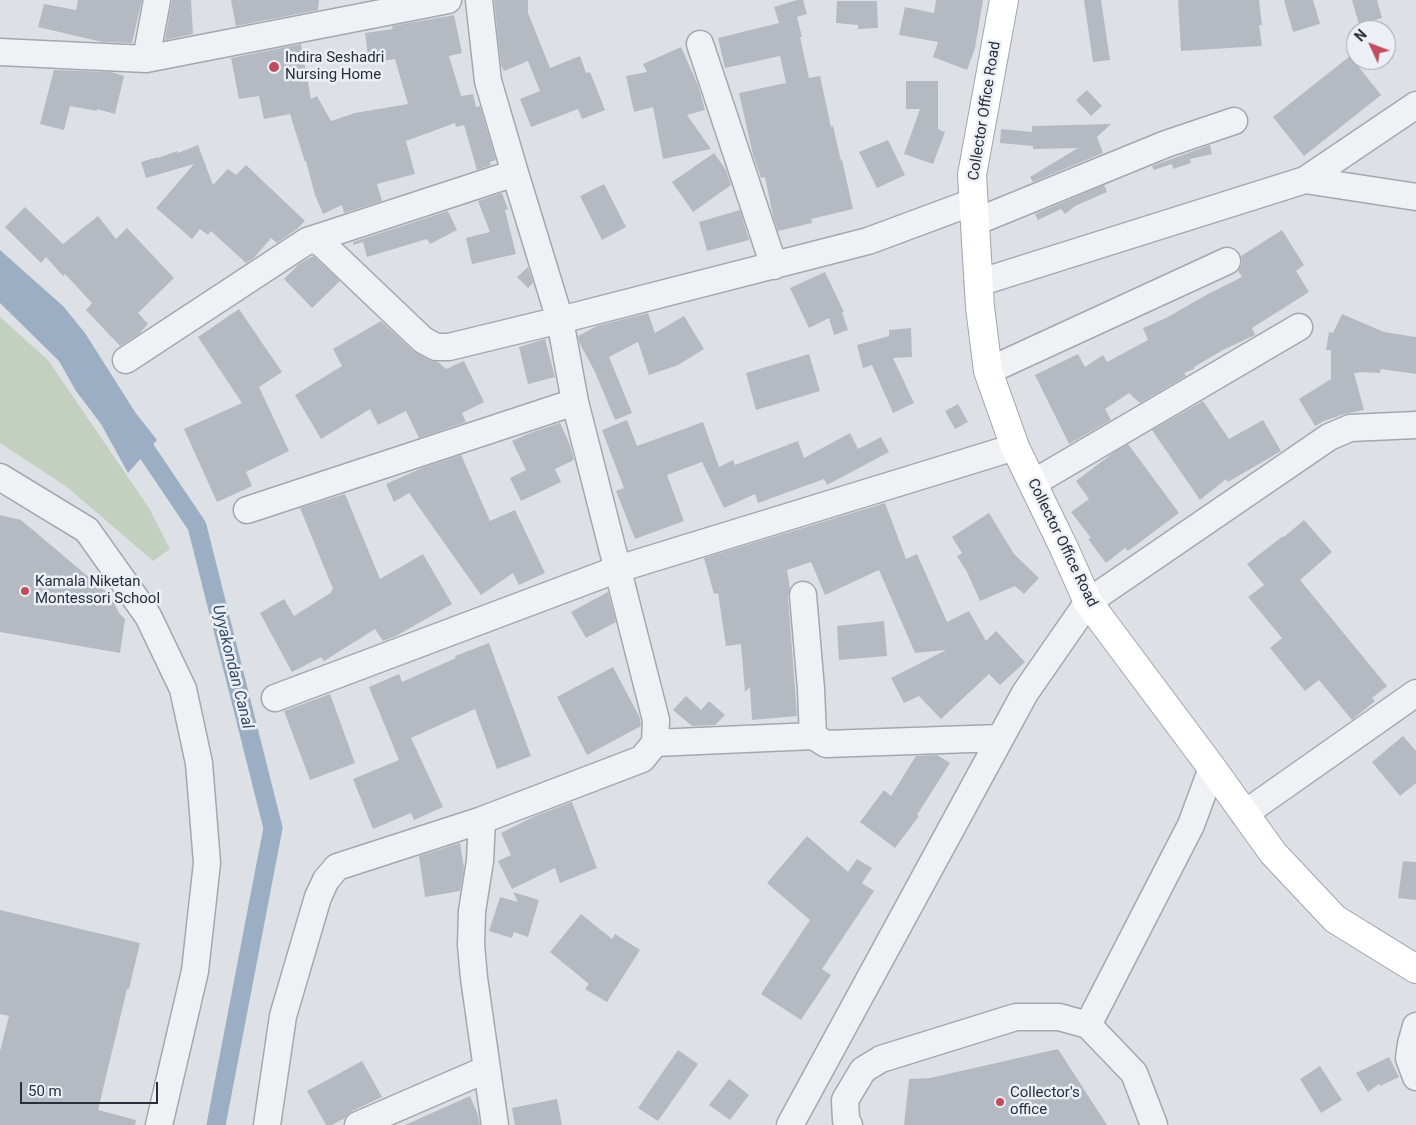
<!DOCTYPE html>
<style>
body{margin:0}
#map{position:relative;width:1416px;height:1125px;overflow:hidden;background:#dde1e6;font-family:Roboto,sans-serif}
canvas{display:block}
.north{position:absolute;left:1346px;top:20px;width:50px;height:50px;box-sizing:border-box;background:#eceff4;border:1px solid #9ea2aa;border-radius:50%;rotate:313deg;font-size:14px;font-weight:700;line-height:20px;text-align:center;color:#282f3b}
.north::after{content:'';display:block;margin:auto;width:18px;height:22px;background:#c14c5d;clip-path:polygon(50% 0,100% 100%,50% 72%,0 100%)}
.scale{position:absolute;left:20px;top:1082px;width:138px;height:22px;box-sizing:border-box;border:2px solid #282f3b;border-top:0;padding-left:6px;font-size:15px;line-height:18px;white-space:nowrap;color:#282f3b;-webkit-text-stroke:4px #eceff4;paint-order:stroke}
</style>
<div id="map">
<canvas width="1416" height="1125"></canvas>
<div class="north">N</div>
<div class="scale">50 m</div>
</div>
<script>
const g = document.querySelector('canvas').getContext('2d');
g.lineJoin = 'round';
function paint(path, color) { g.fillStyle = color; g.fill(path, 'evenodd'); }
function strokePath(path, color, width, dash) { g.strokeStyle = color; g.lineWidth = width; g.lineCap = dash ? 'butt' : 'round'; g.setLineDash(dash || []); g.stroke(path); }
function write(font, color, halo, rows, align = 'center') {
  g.font = font + ' Roboto,sans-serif'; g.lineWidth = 5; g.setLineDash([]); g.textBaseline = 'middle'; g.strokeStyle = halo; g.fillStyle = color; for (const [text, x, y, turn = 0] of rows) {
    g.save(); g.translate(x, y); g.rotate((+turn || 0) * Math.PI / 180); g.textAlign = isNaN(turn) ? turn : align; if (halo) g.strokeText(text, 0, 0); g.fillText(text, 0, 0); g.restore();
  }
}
const green = new Path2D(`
 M 0,317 L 48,360 L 149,508 L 170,549 L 153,561 L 67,487 L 0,443 Z`);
const water = new Path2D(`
 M 0,250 L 63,306 L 85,333 L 135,412 L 157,440 L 128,473 L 101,424 L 76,391 L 59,361 L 0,303 Z`);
const canal = new Path2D(`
 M 133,431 L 197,526 L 273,828 L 216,1125`);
const building = new Path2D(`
 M 78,0 L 142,0 L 132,43 L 102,42 L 38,27 L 44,4 L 76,10 Z
 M 172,0 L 191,0 L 193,34 L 165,40 Z
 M 231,0 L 319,0 L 318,10 L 236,26 Z
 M 494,0 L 528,0 L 528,13 L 550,68 L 580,56 L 586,73 L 590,72 L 605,110 L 582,119 L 578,109 L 531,127 L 520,99 L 540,91 L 528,61 L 504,71 L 501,65 Z
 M 797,0 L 803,0 L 807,14 L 797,17 L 802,37 L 800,37 L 809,78 L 820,76 L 831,127 L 833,126 L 841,161 L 842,160 L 853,209 L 811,219 L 812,223 L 778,231 L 773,216 L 765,177 L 761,178 L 753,155 L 739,93 L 786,83 L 780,56 L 725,68 L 718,38 L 779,23 L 774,7 Z
 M 936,0 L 983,0 L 975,48 L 967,70 L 933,57 L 938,42 L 899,35 L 905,7 L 934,13 Z
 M 1084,0 L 1101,0 L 1110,60 L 1093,62 Z
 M 1178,0 L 1259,0 L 1262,25 L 1259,25 L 1262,46 L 1181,51 Z
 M 1284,0 L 1313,0 L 1320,24 L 1293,32 Z
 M 1352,0 L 1377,0 L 1382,18 L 1359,24 Z
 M 837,1 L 877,1 L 878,28 L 858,29 L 858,25 L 836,23 Z
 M 454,15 L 462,53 L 449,56 L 461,96 L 473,94 L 476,107 L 480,106 L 496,160 L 490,162 L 491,165 L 477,170 L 464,125 L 456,127 L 455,123 L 406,141 L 415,174 L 377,184 L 382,201 L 344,213 L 342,205 L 323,214 L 315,195 L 306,161 L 305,162 L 290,114 L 264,119 L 259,96 L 239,99 L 231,58 L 301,44 L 311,99 L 317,96 L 331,121 L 355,113 L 408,104 L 395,59 L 369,63 L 365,33 L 393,29 L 392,26 Z
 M 681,47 L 698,85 L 705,110 L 687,115 L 711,149 L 663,159 L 653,107 L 634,112 L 626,76 L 647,72 L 643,64 Z
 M 1350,56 L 1381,95 L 1304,156 L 1273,117 Z
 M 54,70 L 111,72 L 124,76 L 115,114 L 97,109 L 97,111 L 70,106 L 64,130 L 40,124 Z
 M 906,81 L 938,81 L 938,129 L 945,132 L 933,164 L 904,154 L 920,109 L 906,109 Z
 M 1087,90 L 1102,106 L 1091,116 L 1076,100 Z
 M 1111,124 L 1097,137 L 1103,153 L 1033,182 L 1030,177 L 1078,148 L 1033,149 L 1033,146 L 1000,143 L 1001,129 L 1032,132 L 1032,126 Z
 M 888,140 L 905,175 L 877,188 L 859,152 Z
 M 198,145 L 213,185 L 228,169 L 236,175 L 246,165 L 305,221 L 297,229 L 277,243 L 271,238 L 254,258 L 246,263 L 211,231 L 208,235 L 200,229 L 192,239 L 156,208 L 194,164 L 146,178 L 141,162 L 158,157 L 158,158 L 177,151 L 178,153 Z
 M 1210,145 L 1212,154 L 1190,159 L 1191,163 L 1173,169 L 1172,164 L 1154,170 L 1152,166 Z
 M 714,153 L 726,170 L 731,185 L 693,212 L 672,182 Z
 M 604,184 L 626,227 L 602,240 L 580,196 Z
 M 1104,185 L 1107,192 L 1075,206 L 1065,214 L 1061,209 L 1038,220 L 1035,214 Z
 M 502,193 L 508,209 L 505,210 L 516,254 L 472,264 L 466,238 L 490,232 L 478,201 Z
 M 25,207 L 63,244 L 98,216 L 116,239 L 127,228 L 174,278 L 138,313 L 148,324 L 139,334 L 120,346 L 86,310 L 92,303 L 65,274 L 63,276 L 46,257 L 41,263 L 5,227 Z
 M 740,210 L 749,240 L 707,251 L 699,222 Z
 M 448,211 L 457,230 L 430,244 L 427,239 L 367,257 L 363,242 L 353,245 L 353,242 Z
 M 1282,230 L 1304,265 L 1296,271 L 1309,292 L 1252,328 L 1255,335 L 1223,350 L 1194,367 L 1194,369 L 1184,373 L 1186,376 L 1140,403 L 1129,393 L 1105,409 L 1111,420 L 1069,444 L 1035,375 L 1078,354 L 1085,367 L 1103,355 L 1107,362 L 1148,340 L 1143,328 L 1166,318 L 1208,294 L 1242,277 L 1238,271 L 1242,263 L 1241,256 Z
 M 313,256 L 340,281 L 312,308 L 284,279 L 299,264 Z
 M 528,267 L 533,283 L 528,288 L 517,277 Z
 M 825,272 L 844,312 L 842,312 L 848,330 L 834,335 L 829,318 L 809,328 L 790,288 Z
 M 239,309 L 282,372 L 259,387 L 289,451 L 246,472 L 252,486 L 217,502 L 184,429 L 242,403 L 198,337 Z
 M 648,313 L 655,333 L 684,316 L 704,349 L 678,365 L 649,375 L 638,342 L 609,357 L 632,413 L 615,420 L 595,372 L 579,342 L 578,336 L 597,326 Z
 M 1342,314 L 1384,332 L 1416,337 L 1416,374 L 1381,369 L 1380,373 L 1359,372 L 1359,373 L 1354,373 L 1364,410 L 1344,414 L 1324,421 L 1315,426 L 1299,399 L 1331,379 L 1331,350 L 1326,350 L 1329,332 L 1333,333 Z
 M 381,321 L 413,351 L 429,360 L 438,362 L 446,369 L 464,361 L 484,402 L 462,413 L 466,422 L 419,438 L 406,411 L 378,425 L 370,409 L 321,439 L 295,395 L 342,366 L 333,349 Z
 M 911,328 L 912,357 L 893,358 L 914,403 L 893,413 L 872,365 L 863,368 L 857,345 L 889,336 L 889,330 Z
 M 545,339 L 555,377 L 528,384 L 519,347 Z
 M 809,354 L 820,391 L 756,410 L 746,373 Z
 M 1203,401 L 1229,439 L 1263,420 L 1281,451 L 1228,482 L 1226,479 L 1200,500 L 1152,430 Z
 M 958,404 L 968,422 L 955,429 L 945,411 Z
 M 627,420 L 637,446 L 703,422 L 719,467 L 733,460 L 735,465 L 798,441 L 804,458 L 850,433 L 858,449 L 881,437 L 889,452 L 827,485 L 824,479 L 758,503 L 755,494 L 724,508 L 702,462 L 667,475 L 684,521 L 635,539 L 616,491 L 624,488 L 602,430 Z
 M 560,423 L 570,445 L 574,460 L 555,469 L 561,482 L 521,501 L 510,478 L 526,470 L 512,441 L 530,433 Z
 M 1128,444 L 1179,513 L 1128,551 L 1125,548 L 1106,563 L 1088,539 L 1091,538 L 1071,512 L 1089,499 L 1076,481 L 1113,453 Z
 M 461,455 L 490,521 L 515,510 L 545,573 L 519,585 L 513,573 L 481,595 L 409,493 L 394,502 L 386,484 L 422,468 Z
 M 345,494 L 380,579 L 423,554 L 452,604 L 396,636 L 383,641 L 375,629 L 324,661 L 321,657 L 292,672 L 260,613 L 284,599 L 294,616 L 332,592 L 331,591 L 333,589 L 300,508 Z
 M 885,503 L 906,559 L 917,554 L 947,622 L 969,611 L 986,641 L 996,631 L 1025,662 L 1000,685 L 989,674 L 941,719 L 919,696 L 904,703 L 891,678 L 946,650 L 915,653 L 879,570 L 825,595 L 811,562 L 787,570 L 790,588 L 788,596 L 797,716 L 752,720 L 750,687 L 745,692 L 741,644 L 726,646 L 718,593 L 714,594 L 704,558 Z
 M 989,513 L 1014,554 L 1039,578 L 1024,594 L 1015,586 L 980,601 L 967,572 L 957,556 L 962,553 L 952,537 Z
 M 0,515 L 21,520 L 110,595 L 119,613 L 125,619 L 120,653 L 0,632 Z
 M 1304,520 L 1332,552 L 1300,580 L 1387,686 L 1372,698 L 1375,701 L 1352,720 L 1319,680 L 1305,691 L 1270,648 L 1282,638 L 1248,597 L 1264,585 L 1247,564 L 1283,536 L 1284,537 Z
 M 608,592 L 616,622 L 586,638 L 571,612 Z
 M 884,621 L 887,656 L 839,660 L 837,626 Z
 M 489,643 L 531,756 L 497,769 L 475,709 L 411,738 L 443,807 L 414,820 L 411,813 L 373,829 L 353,779 L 399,760 L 369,687 L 399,674 L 402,682 L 456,658 L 455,656 Z
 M 613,667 L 640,718 L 641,726 L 587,755 L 557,697 Z
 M 330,694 L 355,763 L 310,780 L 284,711 Z
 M 686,696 L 701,710 L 709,701 L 725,715 L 715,725 L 692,726 L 673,710 Z
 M 1403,736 L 1416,751 L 1416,783 L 1400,796 L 1372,762 Z
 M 937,755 L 950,763 L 917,815 L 919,816 L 895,848 L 860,822 L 884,790 L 891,796 L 916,756 Z
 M 572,802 L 597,868 L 560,883 L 555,868 L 512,889 L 498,861 L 511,855 L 501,833 L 535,816 Z
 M 807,836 L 848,872 L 857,859 L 872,868 L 862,883 L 874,891 L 822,969 L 831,975 L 801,1020 L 761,994 L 810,920 L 767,883 Z
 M 460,843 L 464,868 L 460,891 L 425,897 L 419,856 Z
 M 1403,861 L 1416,862 L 1416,900 L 1398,898 Z
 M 513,892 L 539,900 L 528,937 L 514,932 L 512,938 L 489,931 L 500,897 L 518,902 Z
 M 0,910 L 140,943 L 129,989 L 127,989 L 98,1110 L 136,1120 L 135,1125 L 0,1125 L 0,1051 L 9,1016 L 0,1014 Z
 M 581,914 L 612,939 L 615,934 L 640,950 L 607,1002 L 585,989 L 589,984 L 550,952 Z
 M 1058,1049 L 1107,1125 L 904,1125 L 909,1079 L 930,1078 Z
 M 678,1050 L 698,1064 L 658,1121 L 638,1108 Z
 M 1389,1057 L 1399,1077 L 1380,1086 L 1379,1084 L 1368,1092 L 1356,1073 Z
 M 362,1061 L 382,1097 L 352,1111 L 345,1118 L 332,1125 L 326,1125 L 307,1091 Z
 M 1320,1066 L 1342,1100 L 1321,1113 L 1300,1079 Z
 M 729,1079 L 749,1095 L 730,1120 L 709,1105 Z
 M 470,1096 L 478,1115 L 480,1125 L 405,1125 Z
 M 557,1099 L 562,1125 L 515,1125 L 512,1108 Z`);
const minor = new Path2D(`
 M 157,0 L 146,59 L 448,0
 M 700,44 L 774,266
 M 0,52 L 146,59
 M 1305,180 L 1416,197
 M 975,222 L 1166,144 L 1234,121
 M 307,241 L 515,173
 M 978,283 L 1305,180 L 1416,105
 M 126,360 L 307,241 L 318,240 L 423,340 L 436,347 L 449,347 L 560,320 L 868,241 L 973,202
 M 988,371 L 1227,261
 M 0,477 L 87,530 L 148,616 L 183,689 L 199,763 L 207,863 L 195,971 L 159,1125
 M 1033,483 L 1299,327
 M 247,510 L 575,402
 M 803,595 L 811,689 L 813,736 L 826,744 L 1000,738
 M 275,698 L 618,569 L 1015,447
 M 655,743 L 813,736
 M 1244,814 L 1416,693
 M 482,820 L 480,861 L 472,911 L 471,945 L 474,978 L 495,1125
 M 1416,1026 L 1411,1044 L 1409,1058 L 1416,1077
 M 267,1125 L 283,1016 L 318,897 L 326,880 L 337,867 L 482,820 L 642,759 L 655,743 L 656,720 L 575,402 L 560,320 L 515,173 L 488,81 L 479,0
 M 358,1125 L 487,1069
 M 790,1125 L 1025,693 L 1088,602 L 1329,437 L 1350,428 L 1416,425
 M 849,1125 L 846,1120 L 845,1100 L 863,1070 L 881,1059 L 1016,1017 L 1059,1017 L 1088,1025
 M 1154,1125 L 1134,1073 L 1088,1025 L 1191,825 L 1212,768`);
const major = new Path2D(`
 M 1004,0 L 972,175 L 980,307 L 988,371 L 1015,447 L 1064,548 L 1088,602 L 1212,768 L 1273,853 L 1335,919 L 1416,969`);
const markers = [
 [274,67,6,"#c14c5d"],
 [25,591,5,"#c14c5d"],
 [1000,1102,5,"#c14c5d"]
];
const poiNames = [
 ["Indira Seshadri",285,58],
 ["Nursing Home",285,75],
 ["Kamala Niketan",35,582],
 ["Montessori School",35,599],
 ["Collector's",1010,1093],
 ["office",1010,1110]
];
const streetNames = [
 ["Collector Office Road",985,111,-81],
 ["Collector Office Road",1062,543,64]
];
const waterNames = [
 ["Uyyakondan Canal",232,667,76]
];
paint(green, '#c3cfbf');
paint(water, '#9baec3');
strokePath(canal, '#9baec3', 19);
paint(building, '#b5bac2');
strokePath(minor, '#a3a8af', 29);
strokePath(major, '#9ea5b0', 30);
strokePath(minor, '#f0f1f4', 26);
strokePath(major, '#fff', 28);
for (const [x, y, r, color] of markers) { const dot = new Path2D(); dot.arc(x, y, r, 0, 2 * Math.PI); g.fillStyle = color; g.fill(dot); strokePath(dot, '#eceff4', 2); }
write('15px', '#282f3b', '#eceff4', poiNames, 'left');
write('15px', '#282f3b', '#eceff4', streetNames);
write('italic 16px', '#364d6b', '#eceff4', waterNames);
</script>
